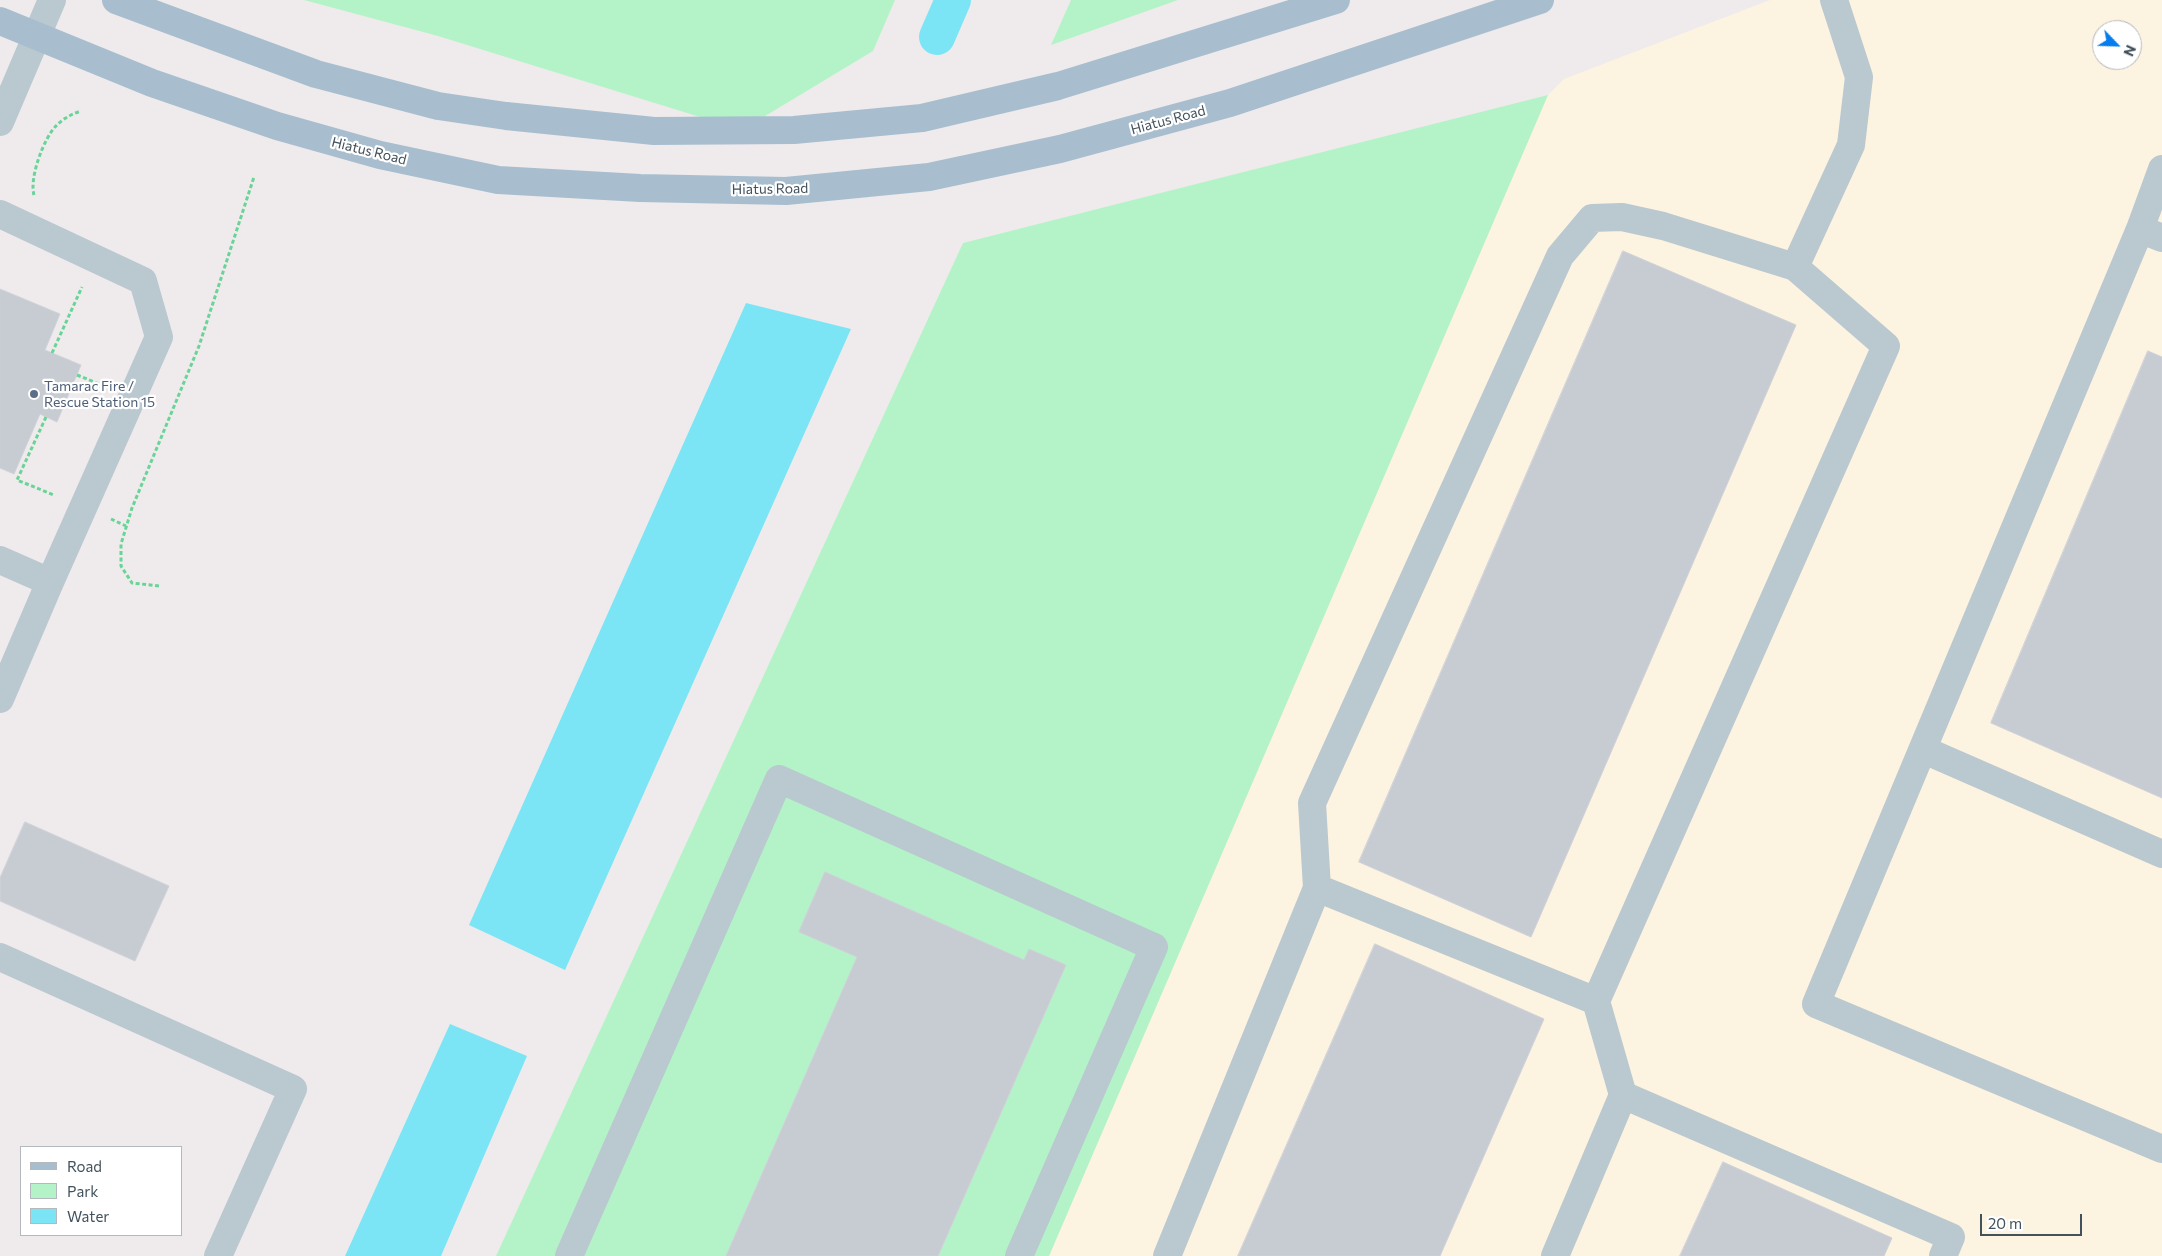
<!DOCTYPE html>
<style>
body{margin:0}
#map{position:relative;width:2162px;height:1256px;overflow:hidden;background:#efebec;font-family:Commissioner,sans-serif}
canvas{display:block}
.legend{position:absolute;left:20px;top:1146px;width:162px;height:90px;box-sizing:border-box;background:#fff;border:1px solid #b3b9bd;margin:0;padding:6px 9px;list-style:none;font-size:15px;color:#42515b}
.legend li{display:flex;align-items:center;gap:10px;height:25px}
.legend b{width:25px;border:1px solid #b3b9bd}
.north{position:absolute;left:2092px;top:20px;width:50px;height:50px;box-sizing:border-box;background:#fff;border:1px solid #b3b9bd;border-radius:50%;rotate:114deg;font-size:14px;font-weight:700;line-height:20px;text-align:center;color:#42515b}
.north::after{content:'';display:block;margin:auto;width:18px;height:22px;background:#067dee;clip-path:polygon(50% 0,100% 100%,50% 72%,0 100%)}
.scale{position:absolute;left:1980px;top:1214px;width:102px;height:22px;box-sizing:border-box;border:2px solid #42515b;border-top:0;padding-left:6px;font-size:15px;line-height:18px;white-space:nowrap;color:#42515b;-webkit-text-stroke:4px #fff;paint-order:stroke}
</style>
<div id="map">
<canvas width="2162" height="1256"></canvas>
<ul class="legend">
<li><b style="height:6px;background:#a8becf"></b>Road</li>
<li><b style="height:14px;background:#b4f3c7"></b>Park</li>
<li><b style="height:14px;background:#7ce5f5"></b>Water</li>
</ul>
<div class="north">N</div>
<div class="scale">20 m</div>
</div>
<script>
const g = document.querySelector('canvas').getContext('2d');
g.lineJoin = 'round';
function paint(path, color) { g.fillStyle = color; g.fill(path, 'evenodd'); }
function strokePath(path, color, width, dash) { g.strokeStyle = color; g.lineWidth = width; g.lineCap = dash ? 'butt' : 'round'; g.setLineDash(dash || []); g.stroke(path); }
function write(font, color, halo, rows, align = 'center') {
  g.font = font + ' Commissioner,sans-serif'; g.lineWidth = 4.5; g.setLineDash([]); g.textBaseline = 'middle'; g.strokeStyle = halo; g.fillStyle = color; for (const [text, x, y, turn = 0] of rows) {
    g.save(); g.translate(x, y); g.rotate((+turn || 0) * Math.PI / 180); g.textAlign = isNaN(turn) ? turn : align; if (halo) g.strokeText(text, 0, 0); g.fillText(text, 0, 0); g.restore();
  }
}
const commercial = new Path2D(`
 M 1770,0 L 2162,0 L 2162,1256 L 1049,1256 L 1548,95 L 1564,79 ZM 2102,30 L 2132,30 L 2132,60 L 2102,60 Z`);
const green = new Path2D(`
 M 304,0 L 895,0 L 873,51 L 742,130 L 438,36 Z
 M 1071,0 L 1178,0 L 1051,45 Z
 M 1548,95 L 1049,1256 L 496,1256 L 963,243 Z`);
const water = new Path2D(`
 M 746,303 L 851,329 L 565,970 L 469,925 Z
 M 450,1024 L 527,1056 L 441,1256 L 345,1256 Z`);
const canal = new Path2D(`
 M 937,37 L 953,0`);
const building = new Path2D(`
 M 1623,251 L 1796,325 L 1531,937 L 1359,862 Z
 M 0,289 L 60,314 L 45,350 L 81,365 L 57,422 L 40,414 L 14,474 L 0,468 Z
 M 2148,351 L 2162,357 L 2162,798 L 1991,723 Z
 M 25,822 L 169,886 L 135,961 L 0,901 L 0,878 Z
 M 825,872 L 1024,960 L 1029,949 L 1066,965 L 938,1256 L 726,1256 L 857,957 L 799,932 Z
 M 1375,944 L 1544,1019 L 1440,1256 L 1238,1256 Z
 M 1723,1162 L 1892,1238 L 1884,1256 L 1680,1256 Z`);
const path = new Path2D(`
 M 34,195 C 29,178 44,137 57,125 C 64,118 72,114 81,111
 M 52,353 L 82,287
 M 77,375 L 104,386
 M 46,417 L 17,480 L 54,495
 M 111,519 L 126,526
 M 159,586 L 132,583 L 121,566 L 121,544 L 132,508 L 199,346 L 254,177`);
const minor = new Path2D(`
 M 1834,0 L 1859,77 L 1851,145 L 1795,267 L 1886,346 L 1596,1001 L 1623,1095 L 1951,1237 L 1943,1256
 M 0,122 L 52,0
 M 2162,169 L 2140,229 L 2162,238
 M 0,214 L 143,281 L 159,337 L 50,582 L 0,699
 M 2140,229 L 1816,1004 L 2162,1149
 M 0,560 L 50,582
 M 1924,750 L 2162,854
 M 0,957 L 293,1089 L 218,1256
 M 1596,1001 L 1317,888 L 1312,803 L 1560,256 L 1592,218 L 1622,217 L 1663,226 L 1795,267
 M 569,1256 L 779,779 L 1154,947 L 1019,1256
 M 1167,1256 L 1317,888
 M 1555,1256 L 1623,1095`);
const major = new Path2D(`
 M 116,0 L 316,74 L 438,106 L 506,116 L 654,131 L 794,130 L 922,118 L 1058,86 L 1336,0
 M 0,21 L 152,83 L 277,126 L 380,155 L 498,180 L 640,188 L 786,191 L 929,177 L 1060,149 L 1230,103 L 1540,0`);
const markers = [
 [34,394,5,"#5c6f8a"]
];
const streetNames = [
 ["Hiatus Road",1168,120,-15],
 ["Hiatus Road",369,151,14],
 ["Hiatus Road",770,189,-1]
];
const serviceNames = [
 ["Tamarac Fire /",44,386],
 ["Rescue Station 15",44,402]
];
paint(commercial, '#fdf3e1');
paint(green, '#b4f3c7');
paint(water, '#7ce5f5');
strokePath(canal, '#7ce5f5', 36);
paint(building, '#c7ccd2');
strokePath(building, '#cfd2d9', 1);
strokePath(path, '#69d497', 3, [4, 2.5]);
strokePath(minor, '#bac8d0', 28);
strokePath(major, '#a8becf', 28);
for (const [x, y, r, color] of markers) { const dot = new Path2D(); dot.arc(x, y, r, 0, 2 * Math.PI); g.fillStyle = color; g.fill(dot); strokePath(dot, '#fff', 2); }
write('14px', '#42515b', '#fff', streetNames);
write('14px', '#4e5e75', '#fff', serviceNames, 'left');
</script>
